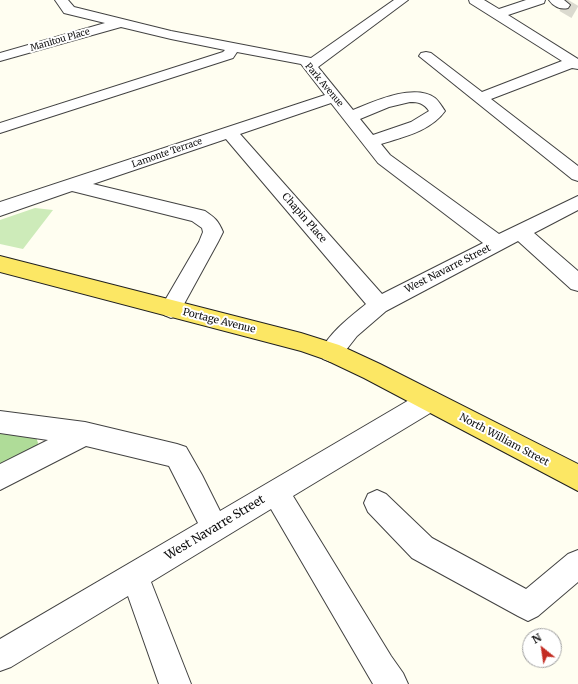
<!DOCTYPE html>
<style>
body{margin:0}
#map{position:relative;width:578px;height:684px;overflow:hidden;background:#fffef1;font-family:Merriweather,serif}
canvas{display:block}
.north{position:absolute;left:522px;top:628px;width:40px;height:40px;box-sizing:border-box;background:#fff;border:1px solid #9f9f9f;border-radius:50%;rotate:330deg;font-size:11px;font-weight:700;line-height:16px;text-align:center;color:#0f0f0f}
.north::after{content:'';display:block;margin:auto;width:14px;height:18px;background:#c32c22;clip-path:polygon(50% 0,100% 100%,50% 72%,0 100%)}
</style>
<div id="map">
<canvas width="578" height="684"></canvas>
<div class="north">N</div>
</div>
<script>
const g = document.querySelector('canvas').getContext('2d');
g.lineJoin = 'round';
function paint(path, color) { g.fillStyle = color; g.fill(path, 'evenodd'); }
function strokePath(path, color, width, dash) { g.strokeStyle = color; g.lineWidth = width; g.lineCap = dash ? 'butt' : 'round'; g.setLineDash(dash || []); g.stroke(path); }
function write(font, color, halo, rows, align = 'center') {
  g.font = font + ' Merriweather,serif'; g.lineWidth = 4; g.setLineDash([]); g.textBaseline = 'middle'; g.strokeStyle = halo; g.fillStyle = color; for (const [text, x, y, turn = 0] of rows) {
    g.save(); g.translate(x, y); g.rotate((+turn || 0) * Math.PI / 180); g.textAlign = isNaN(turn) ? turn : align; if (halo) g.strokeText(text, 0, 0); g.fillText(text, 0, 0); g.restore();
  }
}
const green = new Path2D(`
 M 35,208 L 53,210 L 23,249 L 0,244 L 0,220 Z`);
const forest = new Path2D(`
 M 0,433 L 36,437 L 38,443 L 36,451 L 0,471 Z`);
const minorTunnel = new Path2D(`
 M 563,5 L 575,12`);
const minor = new Path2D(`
 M 55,0 L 68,0 L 74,7 L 171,31 L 311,58 L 394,0 L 408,0 L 318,67 L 353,110 C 375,101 414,83 435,98 C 439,101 442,107 445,111 C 431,131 403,137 381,144 L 390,155 L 499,234 L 578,196 L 578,210 L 534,233 L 578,271 L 578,291 L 571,289 L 518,241 L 386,311 L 357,336 L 339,359 L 331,362 L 323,359 L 320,352 C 330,332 349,318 366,304 L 226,139 L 93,184 L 205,211 C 215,218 218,220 223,232 L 218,242 L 178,315 L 171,318 L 164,315 L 160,309 L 199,242 L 203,232 L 202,228 L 192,221 L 72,191 L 0,216 L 0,202 L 325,95 L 301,64 L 237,52 L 233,58 L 0,133 L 0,123 L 223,52 L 225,50 L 171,39 L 121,27 L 0,61 L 0,53 L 105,23 L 64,13 ZM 410,102 C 418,102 424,103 429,111 L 411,122 L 373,135 L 360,119 L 389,107 ZM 331,103 L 378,163 L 483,243 L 382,294 L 240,134 Z
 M 469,0 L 484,0 L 499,9 L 526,0 L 545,0 L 544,3 L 508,15 L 578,59 L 578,69 L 572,68 L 491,99 L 578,166 L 578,181 L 572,179 L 419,56 L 421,53 L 426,52 L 431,53 L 482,92 L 562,61 L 470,3 Z
 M 549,0 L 564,0 L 570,5 L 568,8 C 560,10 553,6 549,0 Z
 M 429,390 L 437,393 L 441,401 L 437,409 L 293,496 L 391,656 L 403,673 L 408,684 L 373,684 L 271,509 L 151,582 L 191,684 L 159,684 L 128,596 L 11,667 L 0,671 L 0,639 L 198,523 L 169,466 L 86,446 L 0,490 L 0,464 L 48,440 L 0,433 L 0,411 L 85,422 L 177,444 L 186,447 L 202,475 L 220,511 L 421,393 Z
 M 377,490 L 386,494 L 432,538 L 526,589 L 568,554 L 578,550 L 578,582 L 538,616 L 528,621 L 518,616 L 412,558 L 368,512 L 364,503 L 368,494 Z`);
const major = new Path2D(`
 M 0,256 L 301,333 L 339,345 L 380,364 L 578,464 L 578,491 L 364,378 L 324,359 L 301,351 L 0,272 Z`);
const farStreetnames = [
 ["Manitou Place",60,40,-16],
 ["Park Avenue",324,85,50],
 ["Lamonte Terrace",167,153,-19]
];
const streetNames = [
 ["Chapin Place",304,218,49],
 ["West Navarre Street",448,269,-27],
 ["Portage Avenue",219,321,14],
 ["North William Street",504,440,28]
];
const nearStreetnames = [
 ["West Navarre Street",215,528,-31]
];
paint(green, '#cdebb9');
paint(forest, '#afdc98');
strokePath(minorTunnel, '#dbdacf', 14, [14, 7]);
strokePath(minor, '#424242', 2);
strokePath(major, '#202020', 2);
paint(minor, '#fff');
paint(major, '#fce764');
write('9px', '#0f0f0f', '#fff', farStreetnames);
write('10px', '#0f0f0f', '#fff', streetNames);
write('12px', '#0f0f0f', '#fff', nearStreetnames);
</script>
